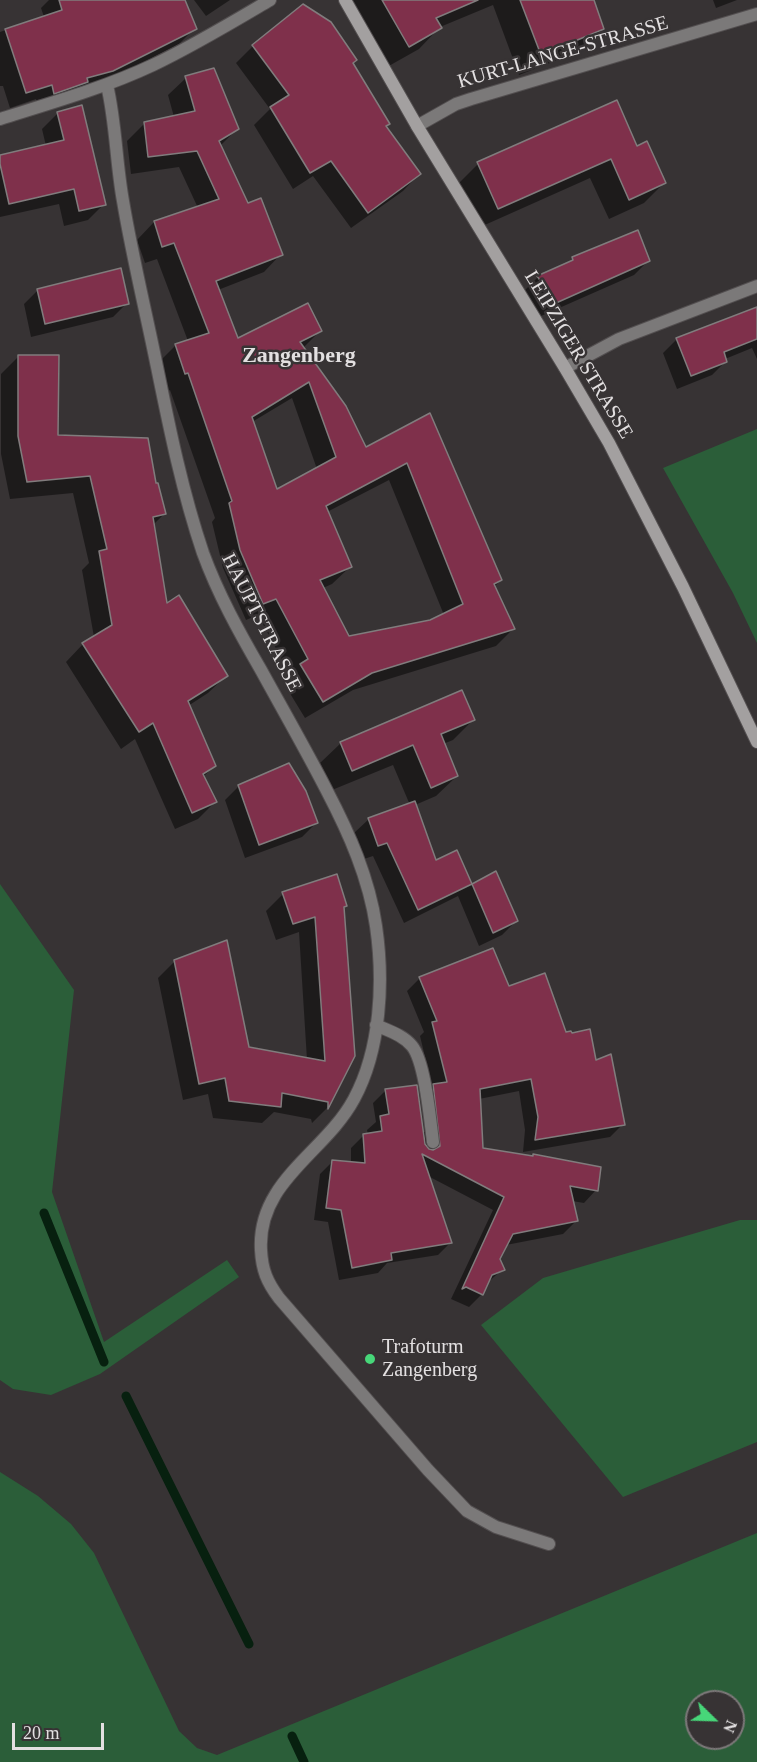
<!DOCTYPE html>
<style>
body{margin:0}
#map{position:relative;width:757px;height:1762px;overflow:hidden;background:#373334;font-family:Georgia,serif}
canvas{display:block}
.north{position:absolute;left:685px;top:1690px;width:60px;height:60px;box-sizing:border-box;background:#373334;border:2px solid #7c7879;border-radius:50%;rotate:113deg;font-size:16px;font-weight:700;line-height:24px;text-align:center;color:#e3e0e1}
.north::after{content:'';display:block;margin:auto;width:21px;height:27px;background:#47d779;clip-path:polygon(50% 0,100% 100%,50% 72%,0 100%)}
.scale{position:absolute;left:12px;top:1723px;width:92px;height:27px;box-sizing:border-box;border:3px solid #e3e0e1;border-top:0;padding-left:8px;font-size:18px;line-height:21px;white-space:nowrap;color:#e3e0e1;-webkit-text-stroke:4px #373334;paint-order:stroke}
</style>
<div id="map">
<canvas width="757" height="1762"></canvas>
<div class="north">N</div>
<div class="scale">20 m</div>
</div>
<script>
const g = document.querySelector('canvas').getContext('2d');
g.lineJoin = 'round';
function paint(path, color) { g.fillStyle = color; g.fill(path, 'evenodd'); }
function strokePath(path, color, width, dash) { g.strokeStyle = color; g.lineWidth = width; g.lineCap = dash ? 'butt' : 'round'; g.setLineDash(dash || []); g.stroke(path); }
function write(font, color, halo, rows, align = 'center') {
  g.font = font + ' Georgia,serif'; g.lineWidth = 5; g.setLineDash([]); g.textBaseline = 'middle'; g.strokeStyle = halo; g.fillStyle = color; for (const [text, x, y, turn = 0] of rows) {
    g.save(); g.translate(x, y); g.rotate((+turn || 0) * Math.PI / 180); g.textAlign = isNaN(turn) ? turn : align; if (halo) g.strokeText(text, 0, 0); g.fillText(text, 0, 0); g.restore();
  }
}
const green = new Path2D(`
 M 757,429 L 757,643 L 733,593 L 663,468 Z
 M 0,884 L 74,990 L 52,1192 L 104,1342 L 227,1260 L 239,1277 L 100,1374 L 51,1395 L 13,1389 L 0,1380 Z
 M 740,1220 L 757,1220 L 757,1442 L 623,1497 L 481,1325 L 543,1278 Z
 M 0,1472 L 38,1496 L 71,1524 L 94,1553 L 179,1731 L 197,1748 L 217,1755 L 757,1533 L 757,1762 L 0,1762 ZM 697,1702 L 733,1702 L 733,1738 L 697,1738 Z`);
const shadow = new Path2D(`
 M 49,0 L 183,0 L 195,28 L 179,44 L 96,86 L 38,108 L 36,99 L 10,108 L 3,86 L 0,86 L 0,32 L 44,17 L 41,8 Z
 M 194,0 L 230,0 L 206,16 Z
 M 348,0 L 592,0 L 603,29 L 581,51 L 519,75 L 493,5 L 440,27 L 419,49 L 387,67 Z
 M 713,0 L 737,0 L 716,8 Z
 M 253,46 L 351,64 L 385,127 L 419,174 L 403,191 L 351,228 L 313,176 L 293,189 L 254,125 L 270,109 L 236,63 Z
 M 186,78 L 238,128 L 220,146 L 247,205 L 281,254 L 264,272 L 218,290 L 237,340 L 320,331 L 302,349 L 366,449 L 430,415 L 501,580 L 494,587 L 513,629 L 496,646 L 353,690 L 305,718 L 283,682 L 290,675 L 258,615 L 246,620 L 223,568 L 212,522 L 215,518 L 170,390 L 167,391 L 158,363 L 176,345 L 188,341 L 157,259 L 145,263 L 137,240 L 154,222 L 198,208 L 179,167 L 131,174 L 127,141 L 145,123 L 174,117 L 168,95 ZM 292,398 L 317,469 L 276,491 L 252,422 ZM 389,480 L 444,615 L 430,621 L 348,638 L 323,588 L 332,584 L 350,567 L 327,512 Z
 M 58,113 L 104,204 L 88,220 L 64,226 L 59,204 L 0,217 L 0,156 L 46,146 L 42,129 Z
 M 636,148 L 664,183 L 644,203 L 609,219 L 590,178 L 478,228 L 458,184 L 478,164 Z
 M 573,259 L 648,261 L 634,275 L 541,316 L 524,291 L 538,277 L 568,264 Z
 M 38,290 L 127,303 L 113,317 L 31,337 L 24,304 Z
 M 757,309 L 757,359 L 752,348 L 725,359 L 726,361 L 712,375 L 677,389 L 663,353 L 677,339 Z
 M 19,356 L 57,437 L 155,485 L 164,514 L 153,525 L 166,605 L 226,676 L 208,693 L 188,706 L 215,765 L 203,777 L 215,802 L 198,819 L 175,829 L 135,739 L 121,749 L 66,662 L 83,644 L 94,637 L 82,570 L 89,563 L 73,493 L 10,499 L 1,454 L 1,374 Z
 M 473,720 L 453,740 L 443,744 L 457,776 L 436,796 L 415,805 L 435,862 L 456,852 L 472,886 L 495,873 L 516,921 L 502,935 L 479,946 L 458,896 L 404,923 L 373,856 L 364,859 L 354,833 L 369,819 L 410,805 L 393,765 L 332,790 L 320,763 L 341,743 Z
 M 239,786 L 316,823 L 302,837 L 245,858 L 225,800 Z
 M 283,894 L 345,906 L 343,908 L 353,1056 L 327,1108 L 312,1123 L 311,1119 L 274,1112 L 262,1123 L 213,1118 L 208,1094 L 183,1100 L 158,978 L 175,961 L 248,1048 L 307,1060 L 299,932 L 276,940 L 266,911 Z
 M 420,978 L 508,988 L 565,1033 L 594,1062 L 623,1124 L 610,1137 L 523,1152 L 525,1130 L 519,1091 L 479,1099 L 481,1149 L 531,1158 L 533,1156 L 596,1190 L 584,1203 L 572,1201 L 576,1221 L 563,1234 L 506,1245 L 499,1259 L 503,1269 L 486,1284 L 482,1294 L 469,1307 L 451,1299 L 493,1210 L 428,1176 L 451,1242 L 438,1255 L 387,1263 L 378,1273 L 339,1280 L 328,1222 L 314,1220 L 320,1174 L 333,1161 L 351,1163 L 351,1148 L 364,1135 L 368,1135 L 367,1130 L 376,1122 L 373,1103 L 386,1090 L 422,1132 L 425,1132 L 421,1098 L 432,1086 L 420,1036 L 424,1032 L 407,991 Z`);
const stream = new Path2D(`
 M 44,1213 L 104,1362
 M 126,1396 L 249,1644
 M 292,1736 L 304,1762`);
const building = new Path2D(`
 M 59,0 L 185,0 L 197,29 L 113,71 L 87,78 L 88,82 L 54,94 L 52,85 L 26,93 L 5,29 L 62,10 Z
 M 382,0 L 478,0 L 436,18 L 442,28 L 409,47 Z
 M 520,0 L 594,0 L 604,29 L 541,55 Z
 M 303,4 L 331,22 L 357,60 L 353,63 L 390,124 L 386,126 L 421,174 L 368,213 L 331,161 L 310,173 L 270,107 L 289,95 L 252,45 Z
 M 214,68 L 239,129 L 219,141 L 248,203 L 261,198 L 283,255 L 216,281 L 238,338 L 308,303 L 322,331 L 300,342 L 346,406 L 366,447 L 430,413 L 502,580 L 494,584 L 515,629 L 372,673 L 323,702 L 300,664 L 308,659 L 276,599 L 263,604 L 240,550 L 229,503 L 232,501 L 188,373 L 185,374 L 175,344 L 209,333 L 174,243 L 162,247 L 154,221 L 219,199 L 197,151 L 148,157 L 144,122 L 195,111 L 185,76 ZM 309,382 L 336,457 L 277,489 L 252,417 ZM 407,463 L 463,604 L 430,620 L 349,636 L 320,580 L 352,567 L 326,506 Z
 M 617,100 L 637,146 L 647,141 L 666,183 L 629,200 L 611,159 L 498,209 L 477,162 Z
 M 82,105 L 106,205 L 79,211 L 74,189 L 9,204 L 0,164 L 0,155 L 64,140 L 57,112 Z
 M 638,230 L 650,261 L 556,303 L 537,276 L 573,260 L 572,257 Z
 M 121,268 L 129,304 L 45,324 L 37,289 Z
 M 757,307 L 757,339 L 724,352 L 727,362 L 691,376 L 676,338 Z
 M 18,355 L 59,355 L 58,435 L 148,438 L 156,483 L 158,483 L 166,514 L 153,517 L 167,603 L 179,595 L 228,676 L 188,701 L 216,766 L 203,774 L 217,802 L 192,813 L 153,723 L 139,732 L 82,643 L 112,625 L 99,551 L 107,549 L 90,476 L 27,482 L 18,436 Z
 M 462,690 L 475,720 L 441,734 L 458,776 L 431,788 L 413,745 L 352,771 L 340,742 Z
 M 289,763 L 306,791 L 318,823 L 259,845 L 238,785 Z
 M 415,801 L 436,860 L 457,850 L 472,884 L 418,910 L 387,843 L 378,846 L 368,818 Z
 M 496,871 L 518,921 L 493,933 L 472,884 Z
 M 337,874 L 347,906 L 344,907 L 355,1056 L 328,1109 L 328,1102 L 282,1093 L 281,1107 L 229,1101 L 225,1078 L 199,1084 L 174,960 L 227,940 L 249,1047 L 325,1061 L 315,917 L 293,924 L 282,892 Z
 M 493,948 L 509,986 L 545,973 L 566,1032 L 571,1031 L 572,1033 L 590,1029 L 596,1060 L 611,1054 L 625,1125 L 535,1140 L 538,1117 L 531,1079 L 480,1089 L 483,1148 L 533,1156 L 533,1154 L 601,1167 L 598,1191 L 570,1186 L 578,1221 L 513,1234 L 500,1259 L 505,1270 L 492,1275 L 483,1295 L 466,1287 L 462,1289 L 504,1197 L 422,1154 L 452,1243 L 391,1253 L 392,1260 L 352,1268 L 341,1210 L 326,1208 L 332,1160 L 365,1163 L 363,1134 L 382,1131 L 380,1116 L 389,1114 L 385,1089 L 417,1085 L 425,1144 L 429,1149 L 433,1150 L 440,1146 L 433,1084 L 447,1082 L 432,1022 L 437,1021 L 419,977 Z`);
const street = new Path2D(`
 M 107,85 C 116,123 116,163 123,201 C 132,255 145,308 156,362 C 169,426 182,491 203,553 C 218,594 239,632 261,670 C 283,710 306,750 327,791 C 349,833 369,878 376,926 C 384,981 381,1049 354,1099 C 325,1153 257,1181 261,1250 C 262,1270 267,1282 279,1298 L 428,1470 L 467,1511 L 496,1527 L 549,1544
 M 0,119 C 51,103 104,88 153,65 C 193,46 231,23 270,0
 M 417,126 L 456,104 L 471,99 L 757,14
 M 565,368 L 619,339 L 757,286
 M 376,1025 C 389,1031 403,1035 412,1046 C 425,1062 430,1119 433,1142`);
const secondary = new Path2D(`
 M 345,0 L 417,126 L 565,368 L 609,443 L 683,587 L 757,742`);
const markers = [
 [370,1359,6,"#47d779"]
];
const streetNames = [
 ["KURT-LANGE-STRASSE",563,53,-16],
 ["LEIPZIGER STRASSE",578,355,59],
 ["HAUPTSTRASSE",261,623,63]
];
const poiNames = [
 ["Trafoturm",382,1348],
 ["Zangenberg",382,1371]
];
const quarterNames = [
 ["Zangenberg",299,356]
];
paint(green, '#2b5e39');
paint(shadow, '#0007');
strokePath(stream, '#07200f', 9);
paint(building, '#7f304b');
strokePath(building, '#817c7d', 1.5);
strokePath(street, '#534f50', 14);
strokePath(secondary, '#534f50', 14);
strokePath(street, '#7b7979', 12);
strokePath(secondary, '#a3a0a0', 12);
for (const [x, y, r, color] of markers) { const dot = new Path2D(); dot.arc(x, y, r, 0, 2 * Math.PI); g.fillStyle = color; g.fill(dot); strokePath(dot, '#373334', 2); }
write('20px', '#e3e0e1', '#373334', streetNames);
write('20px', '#e3e0e1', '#373334', poiNames, 'left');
write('bold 22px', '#e3e0e1', '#373334', quarterNames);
</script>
